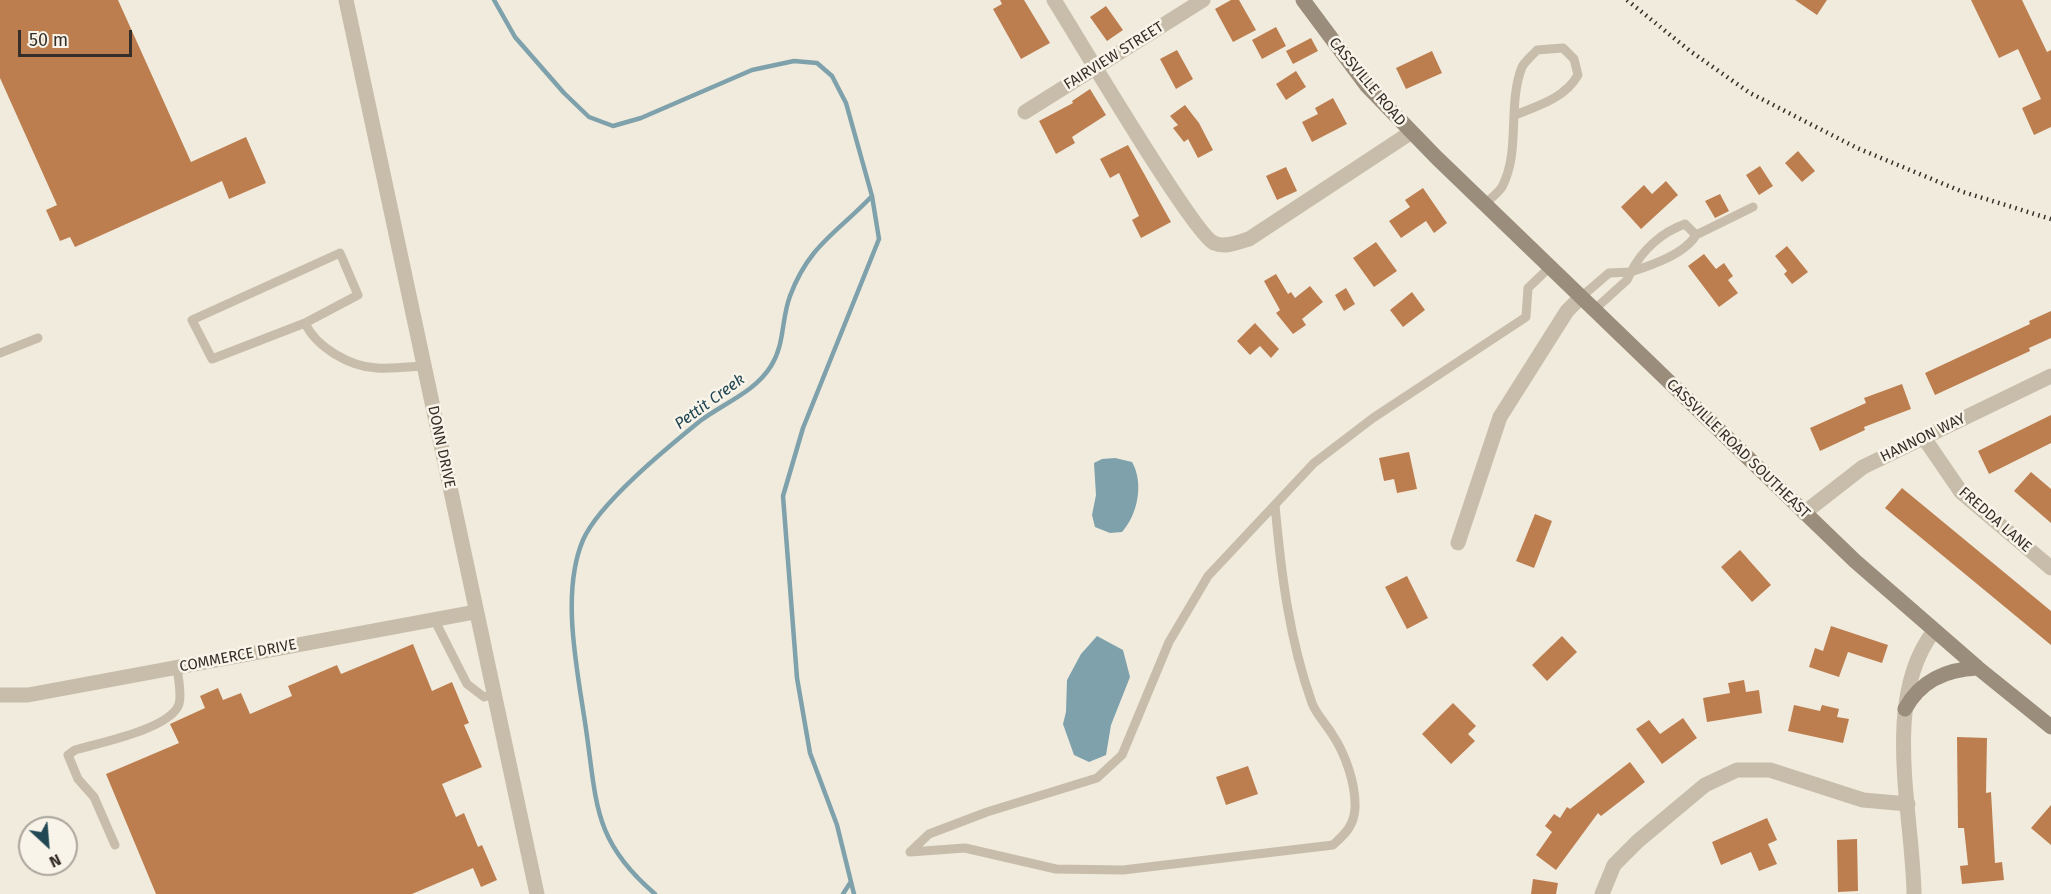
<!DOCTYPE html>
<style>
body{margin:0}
#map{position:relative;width:2051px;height:894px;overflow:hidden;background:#f0ebdd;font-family:"Fira Sans",sans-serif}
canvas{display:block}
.north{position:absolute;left:18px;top:816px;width:60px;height:60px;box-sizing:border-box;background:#f8f4e9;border:2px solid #aaa59c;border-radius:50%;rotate:154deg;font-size:16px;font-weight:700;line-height:24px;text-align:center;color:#362f29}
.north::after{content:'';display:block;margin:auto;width:21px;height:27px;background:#224854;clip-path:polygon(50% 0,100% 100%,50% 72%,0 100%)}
.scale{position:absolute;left:18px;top:30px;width:114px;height:27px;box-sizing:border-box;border:3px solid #362f29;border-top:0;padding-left:8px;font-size:18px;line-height:21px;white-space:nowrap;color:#362f29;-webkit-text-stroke:4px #f8f4e9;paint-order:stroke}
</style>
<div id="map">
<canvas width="2051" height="894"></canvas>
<div class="north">N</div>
<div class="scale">50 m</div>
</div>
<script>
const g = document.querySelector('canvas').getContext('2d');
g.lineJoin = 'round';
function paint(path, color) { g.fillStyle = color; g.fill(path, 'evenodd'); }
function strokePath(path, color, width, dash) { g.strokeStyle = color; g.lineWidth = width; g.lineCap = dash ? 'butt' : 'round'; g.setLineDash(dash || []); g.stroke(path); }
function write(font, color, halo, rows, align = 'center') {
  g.font = font + ' "Fira Sans",sans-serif'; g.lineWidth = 5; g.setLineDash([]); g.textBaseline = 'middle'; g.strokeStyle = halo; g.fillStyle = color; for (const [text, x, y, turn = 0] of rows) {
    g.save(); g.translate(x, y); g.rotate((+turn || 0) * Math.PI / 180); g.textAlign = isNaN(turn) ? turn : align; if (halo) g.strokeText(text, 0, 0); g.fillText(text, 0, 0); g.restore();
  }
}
const water = new Path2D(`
 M 1115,458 L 1132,462 C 1144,483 1138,514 1122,532 L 1110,533 L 1095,527 L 1092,515 L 1096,495 L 1094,463 L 1102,459 Z
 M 1097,636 L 1123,650 L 1130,677 L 1111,725 L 1106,755 L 1089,762 L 1074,755 L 1063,724 L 1066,712 L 1067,680 L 1081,654 Z`);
const stream = new Path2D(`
 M 494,0 L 515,37 L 564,93 L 589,117 L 613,126 L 641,118 L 752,70 L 794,61 L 817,63 L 832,76 L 846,103 L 872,196 L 879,239 L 803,428 L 783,496 L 797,678 L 810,753 L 837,825 L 854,894
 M 655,894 C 593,841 597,804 586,729 C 578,673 560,594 583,540 C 599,503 668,447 700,421 C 724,403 755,392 771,366 C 785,344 781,320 790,296 C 809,245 837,233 872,196
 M 843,894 L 850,883`);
const building = new Path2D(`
 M 0,0 L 118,0 L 191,162 L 246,137 L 266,183 L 229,199 L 222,181 L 75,247 L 70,237 L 60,241 L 46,210 L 57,205 L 0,78 Z
 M 1000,0 L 1024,0 L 1050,43 L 1021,59 L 993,9 L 1002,4 Z
 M 1231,0 L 1239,0 L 1256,30 L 1233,42 L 1215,9 Z
 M 1795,0 L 1827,0 L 1817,15 Z
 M 1971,0 L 2022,0 L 2047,52 L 2051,50 L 2051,127 L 2034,135 L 2022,108 L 2041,99 L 2018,49 L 1999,58 Z
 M 1106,6 L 1123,30 L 1107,41 L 1090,17 Z
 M 1276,27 L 1286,46 L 1262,59 L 1252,40 Z
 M 1311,38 L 1318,51 L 1293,64 L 1286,51 Z
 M 1177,50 L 1193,79 L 1176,89 L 1160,59 Z
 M 1432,51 L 1442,73 L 1406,89 L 1396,68 Z
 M 1296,71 L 1306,87 L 1286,100 L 1276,84 Z
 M 1090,89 L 1106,115 L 1072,137 L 1075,143 L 1056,154 L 1039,121 L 1073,103 L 1072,101 Z
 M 1333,98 L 1347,124 L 1312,142 L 1302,122 L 1318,114 L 1315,108 Z
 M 1185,105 L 1199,123 L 1213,150 L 1198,158 L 1188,139 L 1184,142 L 1173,128 L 1178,125 L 1170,116 Z
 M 1128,145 L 1171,222 L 1141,238 L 1132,220 L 1139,216 L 1119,173 L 1110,178 L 1100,159 Z
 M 1798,151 L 1815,171 L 1802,182 L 1785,163 Z
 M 1760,166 L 1773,186 L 1759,195 L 1746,175 Z
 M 1286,167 L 1297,191 L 1277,200 L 1266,176 Z
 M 1666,181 L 1678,195 L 1641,229 L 1621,207 L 1644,185 L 1652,194 Z
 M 1423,188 L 1447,223 L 1434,233 L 1426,221 L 1401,238 L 1389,221 L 1410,207 L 1405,200 Z
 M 1720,194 L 1729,211 L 1715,218 L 1705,201 Z
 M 1376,242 L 1397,271 L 1374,287 L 1353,258 Z
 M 1787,246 L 1808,272 L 1792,284 L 1784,274 L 1787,271 L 1775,256 Z
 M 1704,254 L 1716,269 L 1724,263 L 1733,276 L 1728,280 L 1738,293 L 1719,307 L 1688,266 Z
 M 1276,274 L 1288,294 L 1291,292 L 1295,298 L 1310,286 L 1323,302 L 1302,319 L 1306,325 L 1293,334 L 1276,313 L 1280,310 L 1264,281 Z
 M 1346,288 L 1355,304 L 1344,311 L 1335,295 Z
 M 1412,292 L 1425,310 L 1403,327 L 1390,310 Z
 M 2051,311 L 2051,338 L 2029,348 L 2030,351 L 1935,395 L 1925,373 L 2030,324 L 2029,321 Z
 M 1255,323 L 1279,349 L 1271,358 L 1260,346 L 1250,355 L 1237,341 Z
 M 1902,384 L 1911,409 L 1864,427 L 1865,430 L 1820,451 L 1810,428 L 1866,403 L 1864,398 Z
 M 2051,415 L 2051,443 L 1989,474 L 1978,451 Z
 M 1409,452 L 1417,489 L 1397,493 L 1394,479 L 1384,481 L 1379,458 Z
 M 2031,472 L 2051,489 L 2051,523 L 2014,491 Z
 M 1902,488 L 2051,611 L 2051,645 L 1885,508 Z
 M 1535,514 L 1552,521 L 1534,568 L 1516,561 Z
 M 1740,550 L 1771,585 L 1752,602 L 1721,567 Z
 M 1407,576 L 1428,618 L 1407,629 L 1385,587 Z
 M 1831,626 L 1888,645 L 1882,663 L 1848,652 L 1839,677 L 1809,667 L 1815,648 L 1823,651 Z
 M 1562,636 L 1577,652 L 1547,681 L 1532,665 Z
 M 413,644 L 432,691 L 452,682 L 469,723 L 464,725 L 482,767 L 442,784 L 456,817 L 464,813 L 478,847 L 482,845 L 497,880 L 481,887 L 473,868 L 412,894 L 156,894 L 106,774 L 179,743 L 170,724 L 205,708 L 200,696 L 218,688 L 223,700 L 241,693 L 250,714 L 292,696 L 288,686 L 337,665 L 341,674 Z
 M 1744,680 L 1746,692 L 1759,690 L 1762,713 L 1707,722 L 1703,698 L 1730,693 L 1728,683 Z
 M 1453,703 L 1476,726 L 1468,734 L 1475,741 L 1451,764 L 1422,734 Z
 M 1794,705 L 1820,711 L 1822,705 L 1839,709 L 1837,717 L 1849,719 L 1843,743 L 1788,731 Z
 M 1683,718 L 1697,738 L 1662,764 L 1636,729 L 1649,720 L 1660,734 Z
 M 1957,737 L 1987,738 L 1986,793 L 1991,792 L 1995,863 L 2002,862 L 2004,880 L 1962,884 L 1960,866 L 1968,865 L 1964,828 L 1958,828 Z
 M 1630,762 L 1645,782 L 1601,816 L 1598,813 L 1556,870 L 1536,855 L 1552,832 L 1545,826 L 1554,814 L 1560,818 L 1567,807 L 1570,809 Z
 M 1248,766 L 1258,794 L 1226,805 L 1216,777 Z
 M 2051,805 L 2051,845 L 2031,828 Z
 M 1767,818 L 1777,840 L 1768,844 L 1777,864 L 1759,871 L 1751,852 L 1721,865 L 1712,842 Z
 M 1857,839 L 1858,891 L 1838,892 L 1837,840 Z
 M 1533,879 L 1558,883 L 1556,894 L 1531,894 Z`);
const lane = new Path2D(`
 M 1485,204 C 1490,199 1498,193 1502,187 C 1521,151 1507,105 1522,67 C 1525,61 1533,55 1537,50 L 1563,48 L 1574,59 L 1578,75 C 1565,98 1538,106 1515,115
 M 1631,272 C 1652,265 1685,254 1696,235 L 1753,207
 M 1631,272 C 1642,250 1662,232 1685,224 L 1696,235
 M 1581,297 L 1609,273 L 1631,272 L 1627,280 L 1595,309
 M 305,323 L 358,295 L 340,253 L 192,320 L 212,359 L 305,323 C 316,347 350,367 377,368 C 392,369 408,367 423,366
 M 0,353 L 38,338
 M 1275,505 C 1281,572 1289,639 1312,703 C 1316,714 1326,724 1332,734 C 1345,753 1356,784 1355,808 C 1354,826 1345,834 1333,845 L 1123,870 L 1056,869 L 965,848 L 910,852 L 929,834 L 987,812 L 1097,778 L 1122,755 L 1169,642 L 1208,576 L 1314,463 L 1373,418 L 1526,317 L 1528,288 L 1550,267
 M 434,619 L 467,684 L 484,697 L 494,694
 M 115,845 L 94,797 L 78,779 L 68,755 L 75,750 C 98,743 171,729 179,704 C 182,695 178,677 177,667`);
const street = new Path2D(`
 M 346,0 L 537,894
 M 1054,0 C 1075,33 1194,235 1214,243 C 1225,248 1239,242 1249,239 L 1410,133
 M 1025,112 L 1203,0
 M 1924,438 L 1961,492 L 2051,568
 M 1804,513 L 1863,467 L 2051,376
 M 1458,543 L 1500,417 L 1567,311 L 1581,297
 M 0,695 L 28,695 L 475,612
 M 1602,894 L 1614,865 L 1638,841 L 1705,785 L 1737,770 L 1770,770 L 1863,800 L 1908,804
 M 1914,894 C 1913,814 1881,699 1934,631`);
const secondary = new Path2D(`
 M 1303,0 L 1367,86 L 1437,158 L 1855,561 L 1978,668 L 2051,727
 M 1905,709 C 1920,681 1947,669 1978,668`);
const rail = new Path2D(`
 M 1627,0 L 1690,51 L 1750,93 L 1857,148 L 1963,192 L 2051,219`);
const streetNames = [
 ["FAIRVIEW STREET",1114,56,-32],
 ["CASSVILLE ROAD",1367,82,50],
 ["HANNON WAY",1923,438,-26],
 ["DONN DRIVE",441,447,78],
 ["CASSVILLE ROAD SOUTHEAST",1738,449,44],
 ["FREDDA LANE",1995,520,41],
 ["COMMERCE DRIVE",238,656,-11]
];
const waterNames = [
 ["Pettit Creek",710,402,-36]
];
paint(water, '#7ea1ab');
strokePath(stream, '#7ea1ab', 4.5);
paint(building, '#bd7e4f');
strokePath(lane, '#c8bdaa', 9);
strokePath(street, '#c8bdaa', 15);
strokePath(secondary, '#9b8d7b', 15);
strokePath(rail, '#362f29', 4.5, [1.5, 4.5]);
write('15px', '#362f29', '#f8f4e9', streetNames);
write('italic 16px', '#224854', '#f8f4e9', waterNames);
</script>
